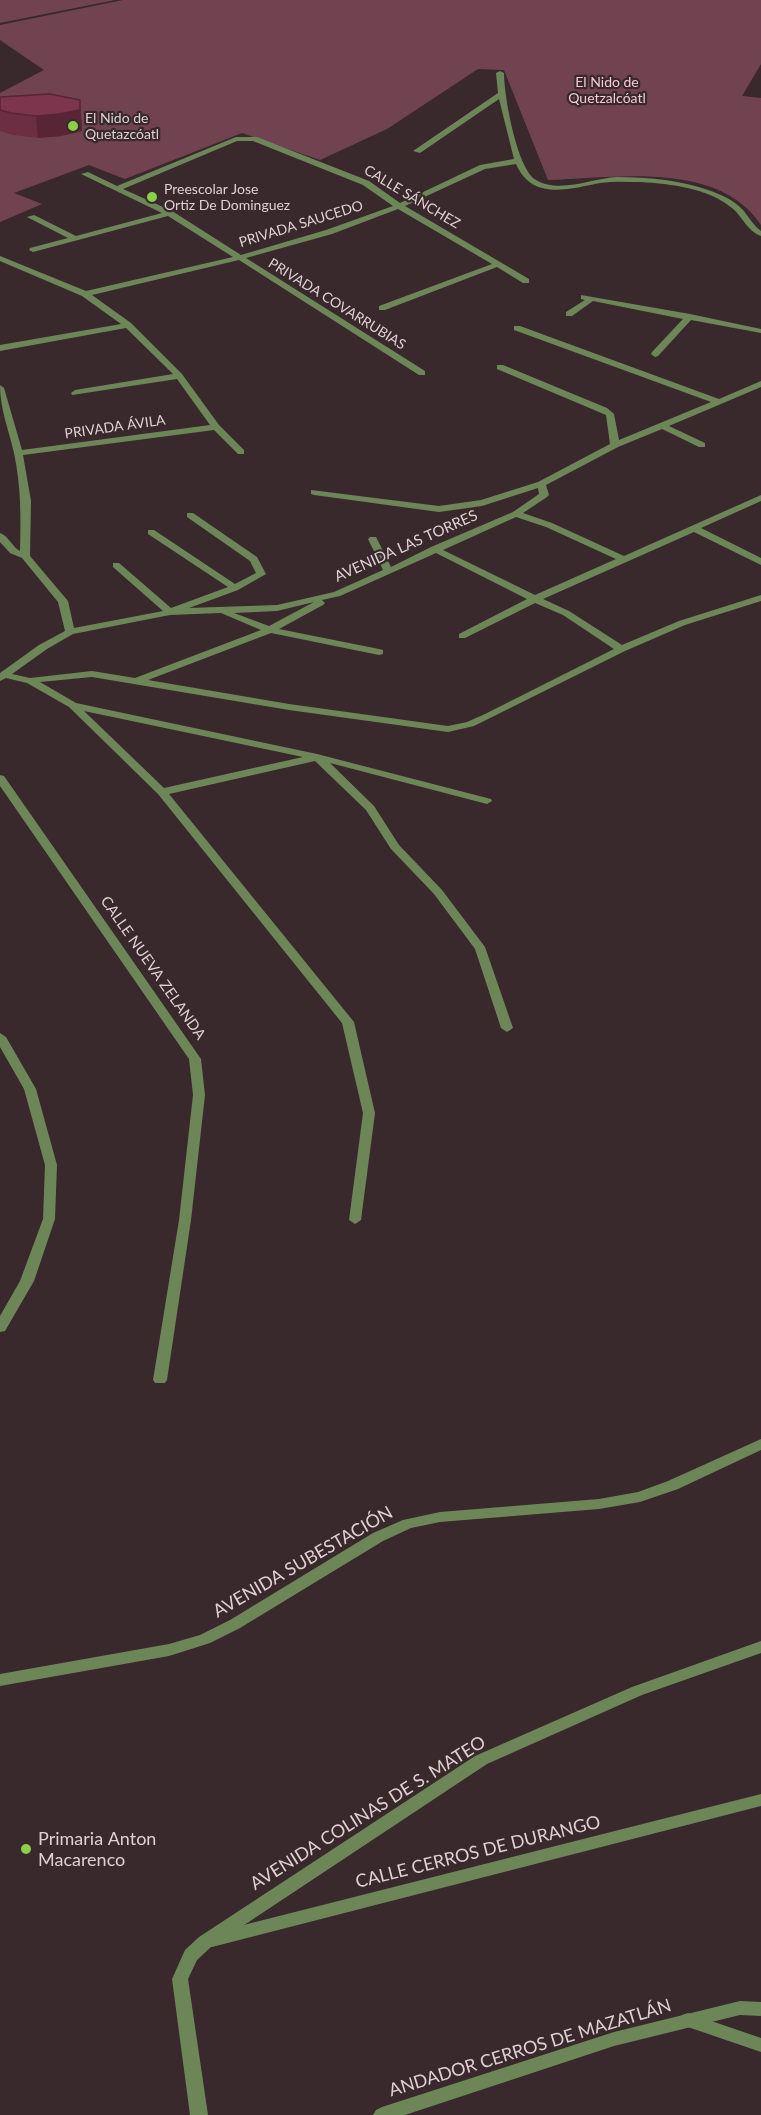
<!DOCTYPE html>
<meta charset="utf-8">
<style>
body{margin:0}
canvas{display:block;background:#39282c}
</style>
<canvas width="761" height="2115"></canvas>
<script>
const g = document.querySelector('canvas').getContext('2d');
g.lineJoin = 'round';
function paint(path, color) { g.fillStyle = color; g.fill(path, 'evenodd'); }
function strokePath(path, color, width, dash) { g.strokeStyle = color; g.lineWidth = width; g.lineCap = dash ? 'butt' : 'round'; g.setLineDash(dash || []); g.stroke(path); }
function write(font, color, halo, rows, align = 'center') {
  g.font = font + ' Lato,sans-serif'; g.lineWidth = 4.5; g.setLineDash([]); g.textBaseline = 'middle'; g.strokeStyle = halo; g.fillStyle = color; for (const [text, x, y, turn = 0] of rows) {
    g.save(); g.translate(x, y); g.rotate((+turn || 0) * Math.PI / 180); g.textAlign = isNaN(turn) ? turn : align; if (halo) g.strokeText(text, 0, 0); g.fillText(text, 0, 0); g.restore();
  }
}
const green = new Path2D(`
 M 0,0 L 115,0 L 0,23 Z
 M 123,0 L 761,0 L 761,64 L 742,96 L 761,98 L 761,225 C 718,160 615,178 548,180 L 504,70 L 478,69 L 387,129 L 320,160 L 242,133 L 125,179 L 89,165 L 14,193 L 42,204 L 0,222 L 0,93 L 44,70 L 0,40 L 0,25 Z`);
const minor = new Path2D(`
 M 500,71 L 504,73 C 504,96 517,169 536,180 C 560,194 593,178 617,177 C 648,177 679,180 708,190 C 720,194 734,200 743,210 C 749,217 753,225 761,231 L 761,236 C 747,231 743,217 732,208 C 708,188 671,184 641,182 C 628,182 614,181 600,183 C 569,189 532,201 516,164 L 485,169 L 405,206 L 529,279 L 529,283 L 523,283 L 497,267 L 385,310 L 379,310 L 379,306 L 492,264 L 398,209 L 332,234 L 246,258 L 425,371 L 425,375 L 419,375 L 239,260 L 92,295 L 131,323 L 182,374 L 219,425 L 244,450 L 244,454 L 238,454 L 214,430 L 23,455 L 31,501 L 30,556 L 68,601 L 74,628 L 163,611 L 113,567 L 113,563 L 119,563 L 171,608 L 228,587 L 148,534 L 148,530 L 154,530 L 235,584 L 256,573 L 250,561 L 187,517 L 187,513 L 193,513 L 257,557 L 266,574 L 238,590 L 189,608 L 277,605 L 334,592 L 383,570 L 368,539 L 370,537 L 376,537 L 391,567 L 431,547 L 513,512 L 539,494 L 538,488 L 482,506 L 439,512 L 314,495 L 311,494 L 311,490 L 439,506 L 481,500 L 538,482 L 610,444 L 606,415 L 497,369 L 497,365 L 503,365 L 607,408 L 614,414 L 619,440 L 711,402 L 514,330 L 514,326 L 520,326 L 719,399 L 761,381 L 761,387 L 669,426 L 705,443 L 705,447 L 699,447 L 662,429 L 618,447 L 546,485 L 549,495 L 547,497 L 523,513 L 552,523 L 624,556 L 761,495 L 761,501 L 701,528 L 761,558 L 761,565 L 694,532 L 543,599 L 569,611 L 622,645 L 679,621 L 761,595 L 761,601 L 685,625 L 625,651 L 474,726 L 448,732 L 289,710 L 92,677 L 40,682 L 76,703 L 317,754 L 491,799 L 492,801 L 487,804 L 330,763 L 374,806 L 399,845 L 442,890 L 485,947 L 513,1028 L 507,1032 L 501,1028 L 475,949 L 434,894 L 391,849 L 366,810 L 315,761 L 169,794 L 354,1022 L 375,1113 L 361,1220 L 355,1224 L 349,1220 L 363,1113 L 342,1023 L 158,794 L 69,707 L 27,683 L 6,678 L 0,681 L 0,673 L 39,645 L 65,631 L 58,602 L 22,558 L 10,553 L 0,542 L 0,533 C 9,536 12,547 20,551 C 21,517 21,486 14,453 C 9,430 0,410 0,385 L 4,388 L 22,450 L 210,425 L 177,379 L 72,395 L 71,393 L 75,390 L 173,374 L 126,328 L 0,351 L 0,345 L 121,324 L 82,296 L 0,261 L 0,256 L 86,291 L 233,257 L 168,216 L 33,252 L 29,250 L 30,248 L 68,238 L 27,217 L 34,215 L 76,236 L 162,213 L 81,174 L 88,172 L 117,186 L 236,137 L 257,137 L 369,181 L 400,203 L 480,165 L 514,159 L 499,99 L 420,153 L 413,151 L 498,93 L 496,73 ZM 237,141 L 253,141 L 363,185 L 393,206 L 326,230 L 241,255 L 172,211 L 123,189 ZM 516,517 L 546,527 L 616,559 L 535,595 L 443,550 ZM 436,553 L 527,599 L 459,634 L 459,638 L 465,638 L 535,603 L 563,615 L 614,649 L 485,714 L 467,722 L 448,726 L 289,704 L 148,680 L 271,633 L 379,655 L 383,654 L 383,650 L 379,649 L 279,629 L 323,605 L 325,603 L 322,600 L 340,596 ZM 314,602 L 269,626 L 234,613 L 277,611 ZM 221,613 L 261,630 L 135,678 L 92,671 L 30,678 L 12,674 L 47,649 L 73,634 L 170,615 ZM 84,711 L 303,757 L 164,788 Z
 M 581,295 L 690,314 L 761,329 L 761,333 L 691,320 L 658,356 L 655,357 L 651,354 L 652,352 L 683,319 L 593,301 L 572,316 L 566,316 L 566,312 L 585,300 L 581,299 Z
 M 0,775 L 4,776 L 201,1059 L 205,1095 L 191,1220 L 167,1380 L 165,1383 L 155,1383 L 153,1380 L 179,1220 L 193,1095 L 189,1059 L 0,786 Z
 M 0,1033 L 6,1037 L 36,1089 L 57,1165 L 55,1219 L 34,1281 L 5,1331 L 0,1332 L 0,1316 L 20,1281 L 43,1219 L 45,1165 L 24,1089 L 0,1047 Z
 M 761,1794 L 761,1806 L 212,1947 L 206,1945 L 204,1940 L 206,1935 L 212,1933 Z
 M 688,2013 L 761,2038 L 761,2052 L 682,2025 L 680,2020 L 682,2015 Z`);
const tertiary = new Path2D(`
 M 761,1439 L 761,1450 L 678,1489 L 640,1502 L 599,1509 L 440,1522 L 411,1528 L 383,1541 L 240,1628 L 210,1643 L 169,1656 L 0,1686 L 0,1674 L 169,1644 L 200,1635 L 230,1620 L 373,1533 L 403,1520 L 440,1512 L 599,1499 L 638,1492 L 668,1481 Z
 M 761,1641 L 761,1653 L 642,1695 L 487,1764 L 211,1947 L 197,1960 L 188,1979 L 208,2115 L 190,2115 L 172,1979 L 185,1950 L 199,1937 L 475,1756 L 632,1687 Z
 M 740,2001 L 761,2002 L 761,2016 L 740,2015 L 614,2046 L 405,2115 L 373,2115 L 376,2110 L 382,2107 L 614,2032 Z`);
const wall = new Path2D(`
 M 0,97 L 82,121 L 82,131 L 61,136 L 38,138 L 13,135 L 0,131 Z`);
const shadedWall = new Path2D(`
 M 80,100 L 82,131 L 61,136 L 38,138 L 36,116 Z`);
const building = new Path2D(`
 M 50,94 L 80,100 L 80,110 L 59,114 L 36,116 L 11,113 L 0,110 L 0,97 Z`);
const markers = [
 [73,126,6,"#89cf48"],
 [152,197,6,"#89cf48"],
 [26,1849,6,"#89cf48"]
];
const farParknames = [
 ["El Nido de",607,82],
 ["Quetzalcóatl",607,98]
];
const farPoinames = [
 ["El Nido de",85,118],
 ["Quetazcóatl",85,134],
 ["Preescolar Jose",164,189],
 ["Ortiz De Dominguez",164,205]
];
const farStreetnames = [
 ["CALLE SÁNCHEZ",412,197,31],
 ["PRIVADA SAUCEDO",301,224,-17],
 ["PRIVADA COVARRUBIAS",337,304,32],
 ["PRIVADA ÁVILA",115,427,-8]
];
const streetNames = [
 ["AVENIDA LAS TORRES",406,546,-24],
 ["CALLE NUEVA ZELANDA",153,968,55]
];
const nearStreetnames = [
 ["AVENIDA SUBESTACIÓN",303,1562,-30],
 ["AVENIDA COLINAS DE S. MATEO",368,1813,-32],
 ["CALLE CERROS DE DURANGO",478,1852,-14],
 ["ANDADOR CERROS DE MAZATLÁN",530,2048,-17]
];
const nearPoinames = [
 ["Primaria Anton",38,1839],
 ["Macarenco",38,1860]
];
paint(green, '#714351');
paint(minor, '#6c8658');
paint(tertiary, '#6c8658');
paint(wall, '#6b2e42');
paint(shadedWall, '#572536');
paint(building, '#7c354d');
strokePath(building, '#572536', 1.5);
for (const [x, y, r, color] of markers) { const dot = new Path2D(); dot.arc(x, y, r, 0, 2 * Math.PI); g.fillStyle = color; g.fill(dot); strokePath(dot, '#39282c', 2); }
write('14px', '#f5c9d4', '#39282c', farParknames);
write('14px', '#ddd1d4', '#39282c', farPoinames, 'left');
write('14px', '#ddd1d4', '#39282c', farStreetnames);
write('15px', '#ddd1d4', '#39282c', streetNames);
write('18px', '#ddd1d4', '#39282c', nearStreetnames);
write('18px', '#ddd1d4', '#39282c', nearPoinames, 'left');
</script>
